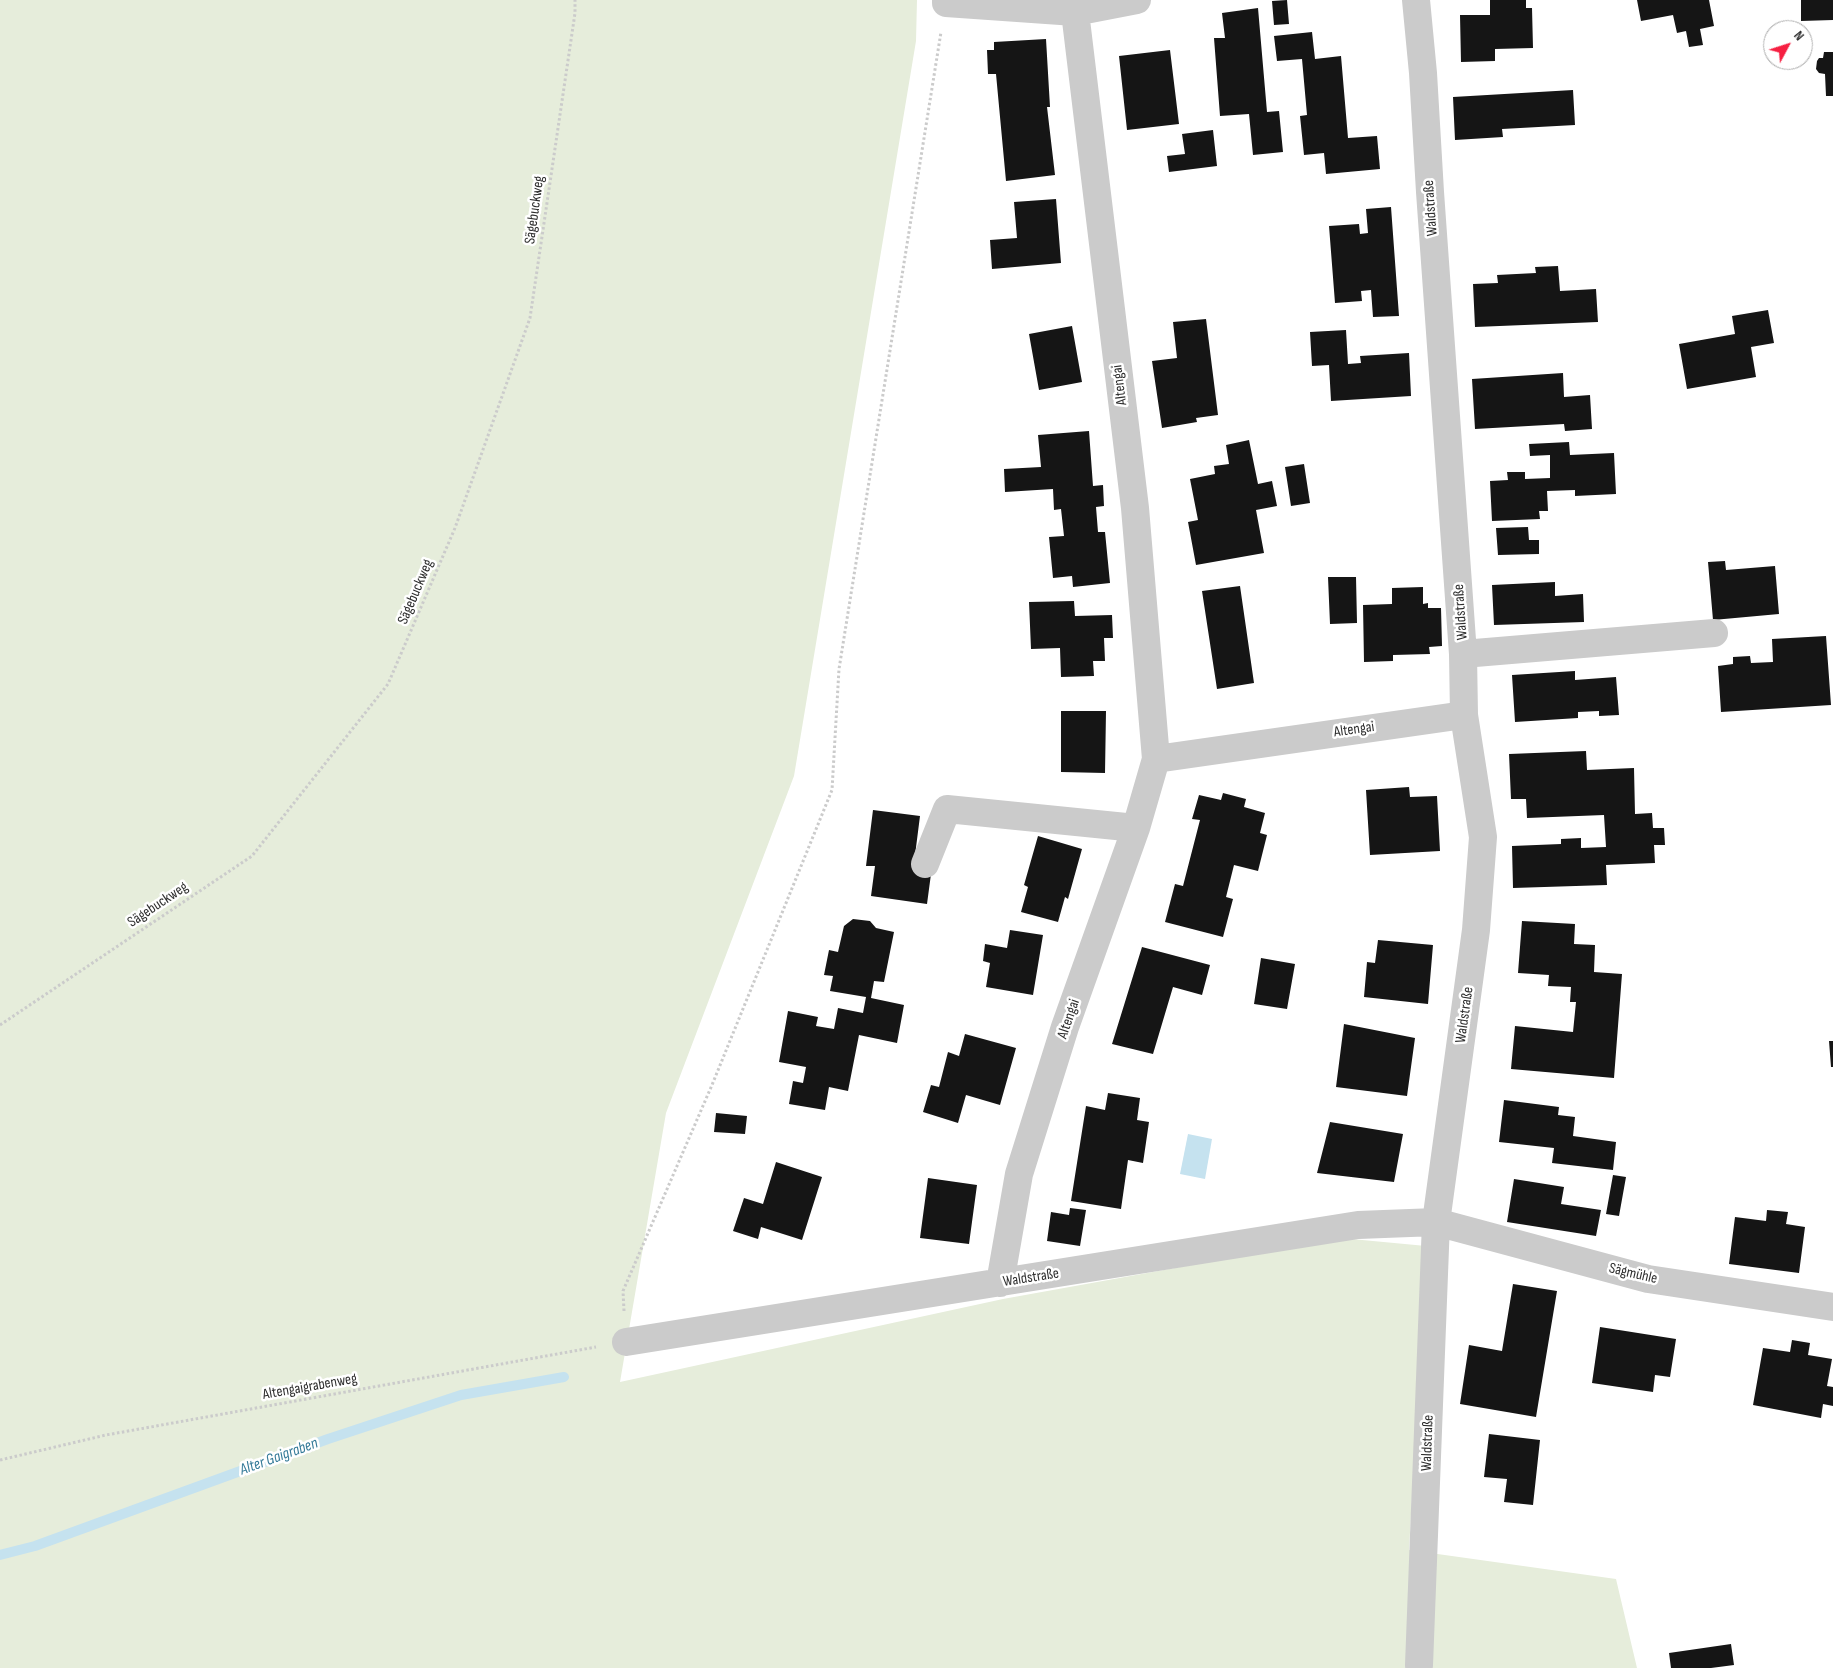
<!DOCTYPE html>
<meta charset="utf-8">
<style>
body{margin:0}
#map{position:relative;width:1833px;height:1668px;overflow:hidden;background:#fff;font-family:"Sofia Sans Condensed",sans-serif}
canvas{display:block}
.north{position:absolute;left:1763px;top:20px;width:50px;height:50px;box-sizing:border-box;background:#fff;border:1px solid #ababab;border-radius:50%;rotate:50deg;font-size:14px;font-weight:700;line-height:20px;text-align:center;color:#2e2e2e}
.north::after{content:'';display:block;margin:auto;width:18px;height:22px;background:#f62042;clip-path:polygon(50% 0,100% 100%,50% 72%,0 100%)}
</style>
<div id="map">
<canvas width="1833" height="1668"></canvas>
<div class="north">N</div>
</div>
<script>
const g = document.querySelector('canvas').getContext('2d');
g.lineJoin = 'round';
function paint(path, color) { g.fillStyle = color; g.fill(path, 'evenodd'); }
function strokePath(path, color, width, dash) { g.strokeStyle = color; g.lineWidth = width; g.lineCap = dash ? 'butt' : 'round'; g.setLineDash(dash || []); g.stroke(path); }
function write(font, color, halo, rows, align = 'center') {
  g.font = font + ' "Sofia Sans Condensed",sans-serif'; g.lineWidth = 5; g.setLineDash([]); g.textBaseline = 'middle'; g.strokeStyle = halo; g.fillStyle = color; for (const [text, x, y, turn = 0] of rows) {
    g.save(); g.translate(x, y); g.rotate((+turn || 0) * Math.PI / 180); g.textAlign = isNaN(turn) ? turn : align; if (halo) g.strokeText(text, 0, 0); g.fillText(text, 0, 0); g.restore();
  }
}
const green = new Path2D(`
 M 0,0 L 917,0 L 916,41 L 794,776 L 666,1113 L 620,1382 L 1003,1299 L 1341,1238 L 1426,1246 L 1409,1550 L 1616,1579 L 1637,1668 L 0,1668 Z`);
const water = new Path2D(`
 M 1188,1134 L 1212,1139 L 1205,1179 L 1180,1174 Z`);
const stream = new Path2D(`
 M 0,1555 L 35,1546 L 328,1439 L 461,1395 L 564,1377`);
const building = new Path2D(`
 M 1287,0 L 1289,24 L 1274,25 L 1272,1 Z
 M 1490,0 L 1526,0 L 1526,8 L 1532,8 L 1533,48 L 1495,49 L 1495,61 L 1461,62 L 1460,15 L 1490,15 Z
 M 1637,0 L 1709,0 L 1714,26 L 1700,29 L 1703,45 L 1689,47 L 1686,31 L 1677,33 L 1673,15 L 1641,21 Z
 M 1801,0 L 1833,0 L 1833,20 L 1801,21 Z
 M 1258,8 L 1267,112 L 1279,111 L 1283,152 L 1253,155 L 1249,114 L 1220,116 L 1214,38 L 1225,38 L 1222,13 Z
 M 1312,32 L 1315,59 L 1341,56 L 1348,138 L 1377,136 L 1380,169 L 1326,174 L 1324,153 L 1304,155 L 1300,116 L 1307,115 L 1302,59 L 1277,61 L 1274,36 Z
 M 1046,39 L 1050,107 L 1047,107 L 1055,175 L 1006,181 L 996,74 L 988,74 L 987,50 L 994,50 L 994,42 Z
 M 1170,50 L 1179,124 L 1127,130 L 1119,56 Z
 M 1824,52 L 1833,52 L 1833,96 L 1826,96 L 1825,74 L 1819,73 L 1816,69 L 1817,61 L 1819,58 L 1823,58 Z
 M 1573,90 L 1575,125 L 1502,129 L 1503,137 L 1455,140 L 1453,97 Z
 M 1213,130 L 1217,166 L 1169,172 L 1167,156 L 1185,154 L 1182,134 Z
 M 1056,199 L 1061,263 L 992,269 L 990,240 L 1017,238 L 1014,202 Z
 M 1391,207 L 1399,316 L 1373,317 L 1371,290 L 1361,291 L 1362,301 L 1335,303 L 1329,226 L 1359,224 L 1360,234 L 1368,233 L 1366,209 Z
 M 1558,266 L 1560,291 L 1596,289 L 1598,322 L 1475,327 L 1473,284 L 1498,283 L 1497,275 L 1536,273 L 1535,267 Z
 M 1768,310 L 1774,343 L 1751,347 L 1756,377 L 1687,389 L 1679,344 L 1735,334 L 1732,316 Z
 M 1206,319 L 1218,415 L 1196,418 L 1197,422 L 1162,428 L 1152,361 L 1177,358 L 1173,322 Z
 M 1072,326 L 1082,382 L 1039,390 L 1029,334 Z
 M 1346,330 L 1348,364 L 1361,363 L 1360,356 L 1409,353 L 1411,396 L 1331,401 L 1329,365 L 1312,366 L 1310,332 Z
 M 1563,373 L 1564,397 L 1590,395 L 1592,429 L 1565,431 L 1564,424 L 1475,429 L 1472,379 Z
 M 1089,431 L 1093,486 L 1103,485 L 1104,506 L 1096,507 L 1098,532 L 1105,532 L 1110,583 L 1073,587 L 1072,576 L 1053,578 L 1049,537 L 1064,536 L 1061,509 L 1054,510 L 1053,489 L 1005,492 L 1004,469 L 1041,467 L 1038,435 Z
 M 1249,440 L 1258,484 L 1272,481 L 1277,506 L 1256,510 L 1264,553 L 1196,565 L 1188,522 L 1198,520 L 1190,479 L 1215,474 L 1214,466 L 1229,464 L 1226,445 Z
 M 1569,442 L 1570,455 L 1614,453 L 1616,494 L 1575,496 L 1575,490 L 1547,491 L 1548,511 L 1539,511 L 1540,519 L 1492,521 L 1490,481 L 1508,480 L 1507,472 L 1525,472 L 1525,479 L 1550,478 L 1550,455 L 1530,456 L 1529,444 Z
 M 1304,464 L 1310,503 L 1291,506 L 1285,467 Z
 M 1528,527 L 1529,540 L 1539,540 L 1539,554 L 1498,555 L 1496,528 Z
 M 1725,561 L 1726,570 L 1775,566 L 1779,614 L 1713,620 L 1708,562 Z
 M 1328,577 L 1356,577 L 1357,623 L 1330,624 Z
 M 1555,582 L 1555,596 L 1583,594 L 1584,622 L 1494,625 L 1492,585 Z
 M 1240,586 L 1254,683 L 1217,689 L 1202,591 Z
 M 1423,587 L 1423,604 L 1428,603 L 1428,608 L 1441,608 L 1442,646 L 1429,647 L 1430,654 L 1393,655 L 1393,661 L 1364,662 L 1363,605 L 1392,604 L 1392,588 Z
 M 1074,601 L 1075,616 L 1112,615 L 1113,638 L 1104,638 L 1105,661 L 1093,661 L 1094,676 L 1061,677 L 1060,648 L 1031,649 L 1029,602 Z
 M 1826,636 L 1831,705 L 1721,712 L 1718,666 L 1733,664 L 1733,657 L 1750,656 L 1751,663 L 1773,662 L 1772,639 Z
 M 1575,671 L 1575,680 L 1616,677 L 1619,715 L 1599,716 L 1599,711 L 1578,712 L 1578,718 L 1515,722 L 1512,675 Z
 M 1061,711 L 1106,711 L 1105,773 L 1061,772 Z
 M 1586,751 L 1587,770 L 1634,768 L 1635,814 L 1652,813 L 1653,828 L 1664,828 L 1665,845 L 1654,845 L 1655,863 L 1606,865 L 1607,885 L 1513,888 L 1512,846 L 1561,844 L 1561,839 L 1581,838 L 1581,848 L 1606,847 L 1604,815 L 1527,818 L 1526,799 L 1511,799 L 1509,754 Z
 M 1409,787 L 1410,797 L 1437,796 L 1440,851 L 1370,855 L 1366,790 Z
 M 1223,793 L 1246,799 L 1244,807 L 1265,813 L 1260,833 L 1267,835 L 1258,871 L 1234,865 L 1226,897 L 1233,899 L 1223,937 L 1165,922 L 1175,884 L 1183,886 L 1200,820 L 1192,819 L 1199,795 L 1221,800 Z
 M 873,810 L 920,816 L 913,871 L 931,874 L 927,904 L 871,896 L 875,866 L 866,866 Z
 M 1038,836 L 1082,849 L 1068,899 L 1065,897 L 1058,922 L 1021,912 L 1028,887 L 1024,885 Z
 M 853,919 L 870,921 L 876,928 L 894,932 L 884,982 L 874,981 L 871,998 L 904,1005 L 897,1043 L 859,1035 L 848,1091 L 829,1087 L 825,1110 L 789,1104 L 793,1081 L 803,1083 L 806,1067 L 779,1062 L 788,1011 L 818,1017 L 816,1026 L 834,1029 L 838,1008 L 863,1013 L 866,997 L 830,991 L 833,976 L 824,975 L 829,950 L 838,952 L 844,926 Z
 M 1522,921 L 1575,924 L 1574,944 L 1595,945 L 1594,972 L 1622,974 L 1614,1078 L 1511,1069 L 1515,1026 L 1573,1032 L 1576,1002 L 1570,1002 L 1571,987 L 1548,986 L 1549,975 L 1518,973 Z
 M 1010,930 L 1043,935 L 1033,995 L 986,987 L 990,963 L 983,961 L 985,944 L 1007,948 Z
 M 1378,940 L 1433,945 L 1428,1004 L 1364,997 L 1367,962 L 1375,963 Z
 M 1142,947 L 1210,965 L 1202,995 L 1173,987 L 1153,1054 L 1112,1044 Z
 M 1261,958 L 1295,964 L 1287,1009 L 1254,1004 Z
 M 1344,1024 L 1415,1038 L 1407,1096 L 1336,1087 Z
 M 965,1034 L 1016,1048 L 1000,1105 L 966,1095 L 958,1123 L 923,1112 L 931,1085 L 939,1087 L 948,1052 L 959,1056 Z
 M 1829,1041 L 1833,1041 L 1833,1067 L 1831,1067 Z
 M 1108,1093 L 1140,1098 L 1137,1120 L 1149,1122 L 1143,1163 L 1128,1160 L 1121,1209 L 1071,1201 L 1086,1106 L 1105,1110 Z
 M 1504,1100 L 1559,1107 L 1558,1115 L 1575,1117 L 1573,1136 L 1616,1142 L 1613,1170 L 1552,1163 L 1554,1148 L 1499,1142 Z
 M 716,1113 L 747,1116 L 745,1134 L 714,1132 Z
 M 1330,1122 L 1403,1134 L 1394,1182 L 1317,1173 Z
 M 776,1162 L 822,1177 L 802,1240 L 761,1227 L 758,1239 L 733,1231 L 744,1198 L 763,1204 Z
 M 1613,1175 L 1626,1177 L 1619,1216 L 1606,1214 Z
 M 928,1178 L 977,1185 L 969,1244 L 920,1238 Z
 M 1514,1179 L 1564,1187 L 1561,1204 L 1601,1210 L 1596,1236 L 1507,1222 Z
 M 1070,1208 L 1086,1210 L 1080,1246 L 1047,1241 L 1051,1212 L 1069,1215 Z
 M 1767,1210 L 1788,1212 L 1786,1224 L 1805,1227 L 1799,1273 L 1729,1264 L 1735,1217 L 1766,1221 Z
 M 1513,1284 L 1557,1291 L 1536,1417 L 1460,1404 L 1469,1345 L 1502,1351 Z
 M 1600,1327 L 1676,1339 L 1670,1377 L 1655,1375 L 1653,1392 L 1592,1383 Z
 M 1792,1340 L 1810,1343 L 1808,1355 L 1832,1359 L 1827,1386 L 1833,1387 L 1833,1406 L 1823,1404 L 1821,1418 L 1753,1405 L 1763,1348 L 1790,1352 Z
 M 1489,1434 L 1540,1440 L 1533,1505 L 1504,1502 L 1507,1479 L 1484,1477 Z
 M 1731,1644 L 1734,1665 L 1711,1668 L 1671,1668 L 1669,1653 Z`);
const path = new Path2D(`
 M 0,1025 L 252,856 L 388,684 L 455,528 L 530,318 L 575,13 L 575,0
 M 624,1311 L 623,1291 L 712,1085 L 832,790 L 839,669 L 941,32
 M 0,1460 L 106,1435 L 596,1347`);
const minor = new Path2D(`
 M 946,0 L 946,3 L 1075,12 L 1137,0
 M 1416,0 L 1423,73 L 1430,192 L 1463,654 L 1464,715 L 1483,837 L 1476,930 L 1436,1222 L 1419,1665
 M 1463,654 L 1714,633
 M 1156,759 L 1464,715
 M 925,864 L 947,809 L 1136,828
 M 1000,1283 L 1019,1174 L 1065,1027 L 1136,828 L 1156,759 L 1135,508 L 1075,12
 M 626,1342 L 1358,1225 L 1436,1222 L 1648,1279 L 1833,1307`);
const streetNames = [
 ["Waldstraße",1431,208,-94],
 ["Sägebuckweg",535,210,-82],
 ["Altengai",1120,385,-97],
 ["Sägebuckweg",416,592,-67],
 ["Waldstraße",1461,612,-94],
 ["Altengai",1354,730,-8],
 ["Sägebuckweg",158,905,-34],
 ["Waldstraße",1465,1015,-82],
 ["Altengai",1069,1019,-71],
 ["Sägmühle",1633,1274,13],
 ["Waldstraße",1031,1278,-9],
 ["Altengaigrabenweg",310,1387,-10],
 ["Waldstraße",1428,1443,-88]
];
const waterNames = [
 ["Alter Gaigraben",279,1457,-20]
];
paint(green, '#e6eddb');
paint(water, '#c5e2ef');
strokePath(stream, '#c5e2ef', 10);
paint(building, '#151515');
strokePath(path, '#cbcbcb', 3, [2.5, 2.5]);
strokePath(minor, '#cbcbcb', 28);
write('15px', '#2e2e2e', '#fff', streetNames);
write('italic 16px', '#347a98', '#fff', waterNames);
</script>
